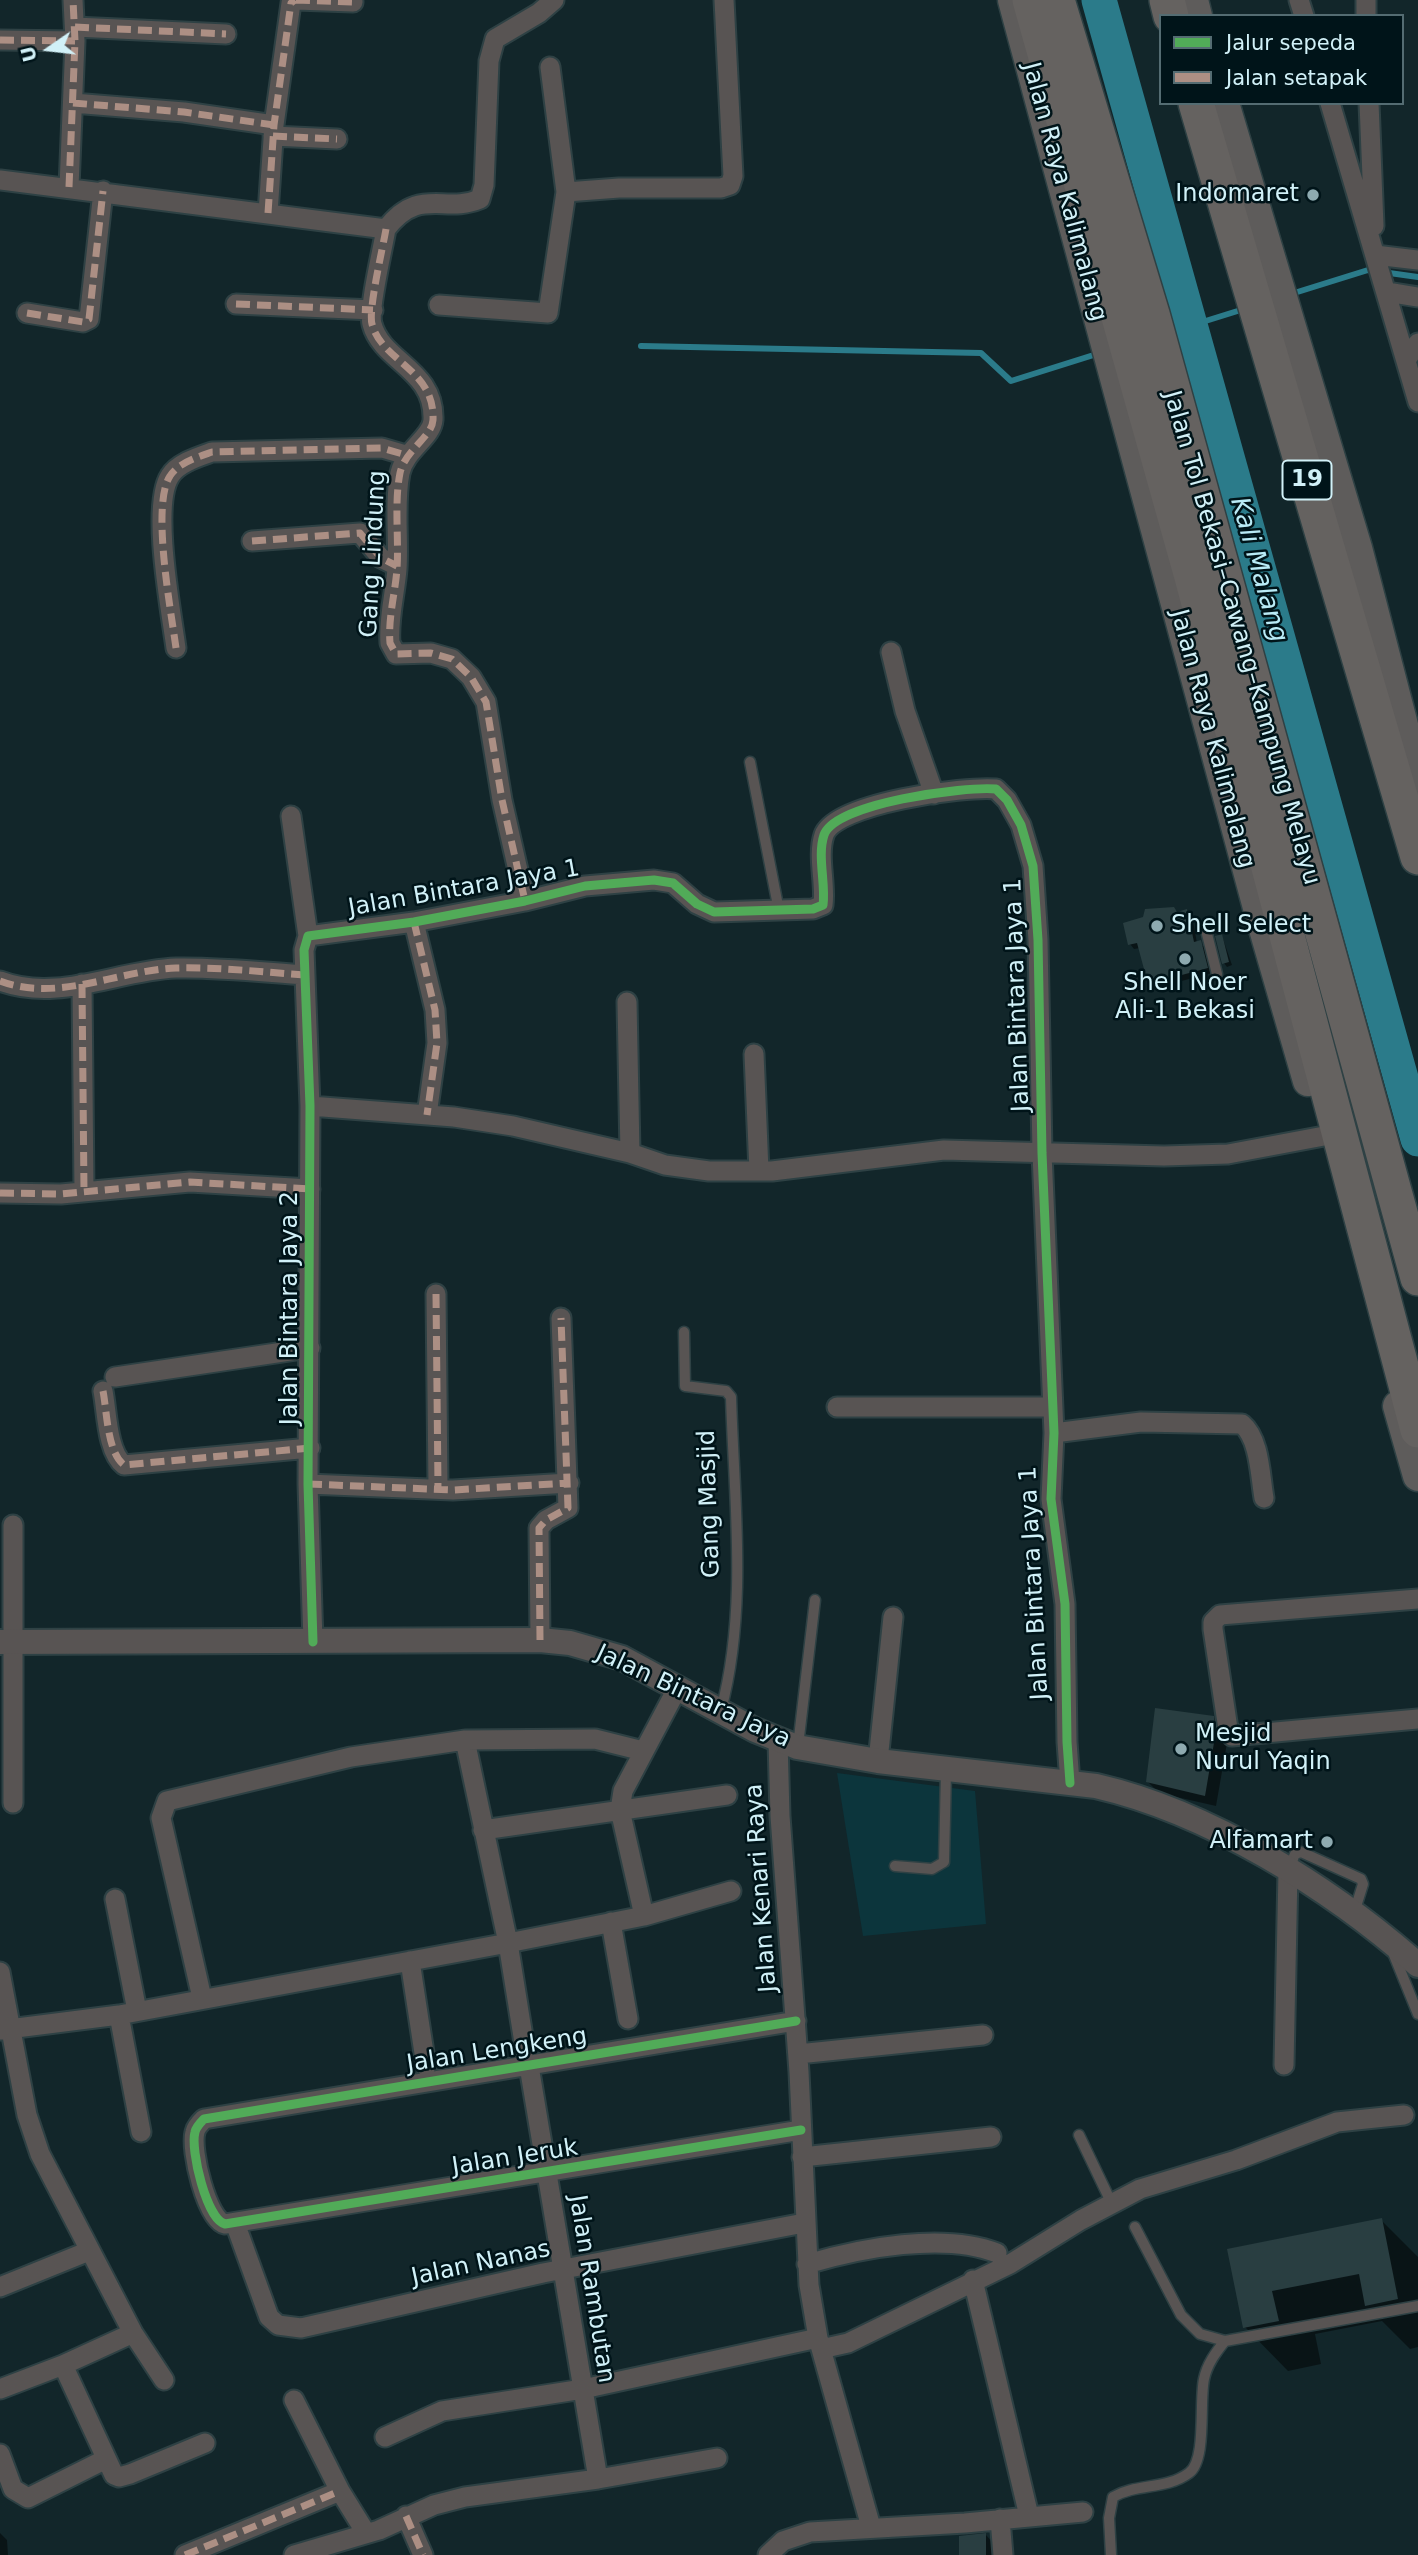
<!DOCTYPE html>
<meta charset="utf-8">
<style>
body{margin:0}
#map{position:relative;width:1418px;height:2555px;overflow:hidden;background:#12262a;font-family:"DejaVu Sans",sans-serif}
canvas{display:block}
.legend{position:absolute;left:1159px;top:14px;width:245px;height:91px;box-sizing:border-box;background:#001419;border:2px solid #546c72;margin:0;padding:9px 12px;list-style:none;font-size:21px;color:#d1f1f8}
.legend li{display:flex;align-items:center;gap:14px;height:35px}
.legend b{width:35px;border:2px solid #546c72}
.north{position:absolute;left:14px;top:14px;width:70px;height:70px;-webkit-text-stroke:5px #001419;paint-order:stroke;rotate:256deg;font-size:19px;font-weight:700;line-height:28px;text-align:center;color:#d1f1f8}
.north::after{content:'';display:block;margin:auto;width:24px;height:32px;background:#d1f1f8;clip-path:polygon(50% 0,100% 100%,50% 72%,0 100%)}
</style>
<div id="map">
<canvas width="1418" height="2555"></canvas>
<ul class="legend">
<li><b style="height:9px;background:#51ab58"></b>Jalur sepeda</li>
<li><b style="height:9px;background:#ac8f84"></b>Jalan setapak</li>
</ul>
<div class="north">U</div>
</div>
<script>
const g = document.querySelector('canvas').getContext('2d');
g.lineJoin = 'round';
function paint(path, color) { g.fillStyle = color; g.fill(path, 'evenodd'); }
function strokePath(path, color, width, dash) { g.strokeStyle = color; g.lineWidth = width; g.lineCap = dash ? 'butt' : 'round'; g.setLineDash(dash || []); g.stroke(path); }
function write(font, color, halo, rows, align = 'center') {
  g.font = font + ' "DejaVu Sans",sans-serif'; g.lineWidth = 5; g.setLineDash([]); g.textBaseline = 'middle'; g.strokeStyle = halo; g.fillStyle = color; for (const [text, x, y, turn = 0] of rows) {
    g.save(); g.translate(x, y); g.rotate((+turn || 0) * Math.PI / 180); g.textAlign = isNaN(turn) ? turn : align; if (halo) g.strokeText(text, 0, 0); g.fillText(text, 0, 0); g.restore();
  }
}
const built = new Path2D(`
 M 837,1773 L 975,1791 L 986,1924 L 863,1936 Z`);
const shadow = new Path2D(`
 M 1187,911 L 1192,916 L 1197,943 L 1205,947 L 1212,973 L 1155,988 L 1150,983 L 1140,948 L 1134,949 L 1130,944 L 1178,913 Z
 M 1222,936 L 1232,965 L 1227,967 L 1224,963 Z
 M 1213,1717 L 1225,1729 L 1227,1743 L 1216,1806 L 1159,1793 L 1147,1781 Z
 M 1381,2220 L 1418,2257 L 1418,2347 L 1410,2349 L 1382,2321 L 1315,2334 L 1321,2364 L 1288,2371 L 1245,2327 L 1230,2251 Z
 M 0,2533 L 7,2540 L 8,2555 L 0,2555 Z
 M 986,2535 L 993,2543 L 993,2555 L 961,2555 Z`);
const stream = new Path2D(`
 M 1291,294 L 1368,270 L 1418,277
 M 1167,333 L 1244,309
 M 641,346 L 981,353 L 1011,381 L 1100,353`);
const river = new Path2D(`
 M 1099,0 L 1418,1139`);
const building = new Path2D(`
 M 1174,907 L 1177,912 L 1187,909 L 1194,942 L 1201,940 L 1208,968 L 1148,984 L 1137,943 L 1128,945 L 1123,923 L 1143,917 L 1145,909 Z
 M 1222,934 L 1229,962 L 1222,964 L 1215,936 Z
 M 1155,1708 L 1214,1716 L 1216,1731 L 1205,1796 L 1146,1782 Z
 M 1382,2218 L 1398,2299 L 1365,2306 L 1359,2274 L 1272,2291 L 1279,2321 L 1243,2328 L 1227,2249 Z
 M 986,2533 L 986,2555 L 959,2555 L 959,2536 Z`);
const service = new Path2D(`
 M 750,762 L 779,911
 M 1207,934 L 1217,974
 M 684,1332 L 685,1386 L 726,1391 L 731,1397 C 734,1500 748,1609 721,1710
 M 798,1746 L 815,1600
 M 895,1866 L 932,1869 L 944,1862 L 946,1771
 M 1289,1869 L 1295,1854 L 1301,1852 L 1361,1879 L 1363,1884 L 1354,1913
 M 1394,1955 L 1418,2014
 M 1079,2135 L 1112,2204
 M 1135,2227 L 1181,2315 L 1200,2334 L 1225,2341 L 1418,2306
 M 1111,2555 L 1109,2518 L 1113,2497 C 1137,2483 1166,2490 1189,2473 C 1207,2460 1199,2402 1204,2379 C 1207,2364 1216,2352 1225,2341`);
const minor = new Path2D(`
 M 296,0 L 353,2
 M 1299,0 L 1304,16
 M 1366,0 L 1366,16
 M 75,27 L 226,34
 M 0,40 L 75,41
 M 550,67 L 566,192
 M 73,103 L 184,112 L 274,125
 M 1330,103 L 1418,402
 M 1369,103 L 1374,226
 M 273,136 L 337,139
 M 0,180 L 386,229 C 419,186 444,214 480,199 L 484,185 L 489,61 L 495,39 L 539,13 L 554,0
 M 69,187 L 75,41 L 73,0
 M 268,213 L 274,125 L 291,3 L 295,0
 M 386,229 C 383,247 368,310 372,324 C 382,362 435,369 433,420 C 432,437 405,450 400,473 C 394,503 399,538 397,569 C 395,594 388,618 390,643 L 396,654 L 431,653 L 452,659 L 471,677 L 486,702 L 502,800 L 525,901
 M 1375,255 L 1418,260
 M 1387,292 L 1418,297
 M 236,304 L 373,310
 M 439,305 L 548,313 L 566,192 L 619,188 L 721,188 L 730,185 L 733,176 L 724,0
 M 27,313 L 83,322 L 89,319 L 103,191
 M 1406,360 L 1418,343
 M 252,541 L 360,533 L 381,558 L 397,566
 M 176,648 C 171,611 151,505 170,476 C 178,463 198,457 212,452 L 382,448 L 406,455
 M 891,652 L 905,711 L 934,794
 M 291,816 L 308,936
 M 414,922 L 435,1010 L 437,1043 L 427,1115
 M 0,981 C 58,1003 118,970 176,968 C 219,967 262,972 305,975
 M 82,984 L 84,1192
 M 627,1002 L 630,1153
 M 754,1054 L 759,1171
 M 310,1106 L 454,1117 L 513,1126 L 630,1153 L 665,1165 L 709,1171 L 772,1171 L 944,1150 L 1164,1156 L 1228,1154 L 1324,1136
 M 0,1193 L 61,1194 L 190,1182 L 310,1189
 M 436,1294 L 438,1487
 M 115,1377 L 310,1348
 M 103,1391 C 107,1411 107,1452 124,1465 L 310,1448
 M 837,1407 L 1051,1407
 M 1054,1433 L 1141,1422 L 1242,1424 C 1260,1439 1260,1476 1264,1498
 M 308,1484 L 453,1490 L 569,1483
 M 1418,1599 L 1220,1615 L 1213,1622 L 1213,1629 L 1228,1729 L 1232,1736 L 1418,1719
 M 540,1640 L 539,1528 L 546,1520 L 568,1508 L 561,1318
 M 313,1642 L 308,1484 L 310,1106 L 304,950 L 308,936 L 414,922 L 525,901 L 585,886 L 654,880 L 673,883 L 697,904 L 714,912 L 813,909 L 823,905 C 826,884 817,856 824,835 C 835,803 965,786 996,789 L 1007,800 L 1021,825 L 1033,866 L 1038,940 L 1042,1153 L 1054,1433 L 1051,1499 L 1065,1604 L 1067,1742 L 1070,1783
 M 465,1740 L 508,1943 L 525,2049
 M 778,1740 L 780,1816 L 799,2072 L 809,2285 L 818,2338 L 871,2527
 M 878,1761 L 893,1617
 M 13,1803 L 13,1525
 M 483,1830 L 727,1795
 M 115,1899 L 137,2011
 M 644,1916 L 620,1810 L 623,1791 L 678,1687
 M 611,1922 L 628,2019
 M 410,1961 L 426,2066
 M 0,1972 L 27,2115 L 40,2154 L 133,2333 L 164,2380
 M 202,1998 L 161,1818 L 167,1801 L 351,1757 L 465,1740 L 595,1739 L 643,1751
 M 119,2015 L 141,2132
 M 796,2021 L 204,2119 C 200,2123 196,2127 195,2132 C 190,2150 207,2220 225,2224 L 801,2130
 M 0,2030 L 119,2015 L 508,1943 L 644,1916 L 731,1891
 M 798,2054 L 983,2035
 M 1284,2065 L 1288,1871
 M 529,2066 L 598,2479
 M 802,2157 L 991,2137
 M 235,2223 L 269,2317 L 278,2325 L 301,2328 L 543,2273 L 804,2223
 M 807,2264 C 861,2248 944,2232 997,2253
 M 973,2280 L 1029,2516
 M 0,2287 L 89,2251
 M 133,2333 L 63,2365 L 114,2475 L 119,2477 L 130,2474 L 205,2443
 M 821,2349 L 848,2343 L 1010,2264 L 1081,2220 L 1140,2189 L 1236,2160 L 1337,2122 L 1404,2115
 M 0,2389 L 63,2365
 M 294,2400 L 340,2491 L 366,2533
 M 385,2437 L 442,2411 L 583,2389 L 818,2338
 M 0,2454 L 13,2489 L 28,2498 L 106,2459
 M 406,2516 L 423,2555
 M 1000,2519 L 1003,2555
 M 185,2555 L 340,2491
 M 294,2555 L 379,2530 L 434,2505 L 465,2497 L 598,2479 L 717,2458
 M 768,2555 L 783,2541 L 810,2532 L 965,2523 L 1083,2512`);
const tertiary = new Path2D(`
 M 0,1642 L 540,1640 L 570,1643 L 622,1658 L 755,1730 L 797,1747 L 878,1761 L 1096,1786 C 1209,1812 1331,1888 1418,1965`);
const primary = new Path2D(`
 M 1013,0 L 1260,915 L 1308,1081
 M 1193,0 L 1197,16
 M 1224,103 L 1357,548 L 1418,783
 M 1398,1406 L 1418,1476`);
const motorway = new Path2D(`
 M 1030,0 L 1192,577 L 1418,1430
 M 1057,0 L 1152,314 L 1418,1278
 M 1167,0 L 1171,16
 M 1196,103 L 1418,857`);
const quiet = new Path2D(`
 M 296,0 L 353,2
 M 75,27 L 226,34
 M 0,40 L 75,41
 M 73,103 L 184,112 L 274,125
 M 273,136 L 337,139
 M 69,187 L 75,41 L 73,0
 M 268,213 L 274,125 L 291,3 L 295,0
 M 386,229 C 383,247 368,310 372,324 C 382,362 435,369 433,420 C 432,437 405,450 400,473 C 394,503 399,538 397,569 C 395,594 388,618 390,643 L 396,654 L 431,653 L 452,659 L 471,677 L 486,702 L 502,800 L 525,901
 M 236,304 L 373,310
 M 27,313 L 83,322 L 89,319 L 103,191
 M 252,541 L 360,533 L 381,558 L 397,566
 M 176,648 C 171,611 151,505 170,476 C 178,463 198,457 212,452 L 382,448 L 406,455
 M 414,922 L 435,1010 L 437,1043 L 427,1115
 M 0,981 C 58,1003 118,970 176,968 C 219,967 262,972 305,975
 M 82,984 L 84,1192
 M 0,1193 L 61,1194 L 190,1182 L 310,1189
 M 436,1294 L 438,1487
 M 103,1391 C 107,1411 107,1452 124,1465 L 310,1448
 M 308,1484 L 453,1490 L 569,1483
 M 540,1640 L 539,1528 L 546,1520 L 568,1508 L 561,1318
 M 406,2516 L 423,2555
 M 185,2555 L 340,2491`);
const cycleway = new Path2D(`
 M 313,1642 L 308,1484 L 310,1106 L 304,950 L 308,936 L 414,922 L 525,901 L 585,886 L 654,880 L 673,883 L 697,904 L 714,912 L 813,909 L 823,905 C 826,884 817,856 824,835 C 835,803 965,786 996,789 L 1007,800 L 1021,825 L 1033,866 L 1038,940 L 1042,1153 L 1054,1433 L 1051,1499 L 1065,1604 L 1067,1742 L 1070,1783
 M 796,2021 L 204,2119 C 200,2123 196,2127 195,2132 C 190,2150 207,2220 225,2224 L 801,2130`);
const markers = [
 [1313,195,7,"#8eaab0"],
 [1157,926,7,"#8eaab0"],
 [1185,959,7,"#8eaab0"],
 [1181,1749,7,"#8eaab0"],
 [1327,1842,7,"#8eaab0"]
];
const shields = [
 [1307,480,49]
];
const shieldNames = [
 ["19",1307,480]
];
const streetNames = [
 ["Jalan Raya Kalimalang",1064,192,75],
 ["Gang Lindung",374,554,-87],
 ["Jalan Tol Bekasi–Cawang–Kampung Melayu",1241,638,74],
 ["Jalan Raya Kalimalang",1212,739,75],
 ["Jalan Bintara Jaya 1",464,889,-10],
 ["Jalan Bintara Jaya 1",1018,995,-92],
 ["Jalan Bintara Jaya 2",291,1308,-90],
 ["Gang Masjid",710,1504,-92],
 ["Jalan Bintara Jaya 1",1035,1583,-93],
 ["Jalan Bintara Jaya",693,1697,25],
 ["Jalan Kenari Raya",762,1888,-94],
 ["Jalan Lengkeng",497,2051,-9],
 ["Jalan Jeruk",515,2158,-9],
 ["Jalan Nanas",481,2264,-12],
 ["Jalan Rambutan",591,2289,81]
];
const poiNames = [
 ["Indomaret",1299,195],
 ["Shell Select",1171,926,"left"],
 ["Shell Noer",1185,984,"center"],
 ["Ali-1 Bekasi",1185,1012,"center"],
 ["Mesjid",1195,1735,"left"],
 ["Nurul Yaqin",1195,1763,"left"],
 ["Alfamart",1313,1842]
];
const waterNames = [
 ["Kali Malang",1258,570,74]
];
paint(built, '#0c353c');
paint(shadow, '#0007');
strokePath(stream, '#2b7b8a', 6);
strokePath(river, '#2b7b8a', 35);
paint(building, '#293e41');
strokePath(service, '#2e4144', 13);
strokePath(minor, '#2e4144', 23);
strokePath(tertiary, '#2e4144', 28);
strokePath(primary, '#2e4144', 33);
strokePath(motorway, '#2e4144', 38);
strokePath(service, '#585453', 10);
strokePath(minor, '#585453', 19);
strokePath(tertiary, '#585453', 24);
strokePath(primary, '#5e5c5b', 30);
strokePath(motorway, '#656260', 35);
strokePath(quiet, '#ac8f84', 7, [14, 7]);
strokePath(cycleway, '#51ab58', 9);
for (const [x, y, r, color] of markers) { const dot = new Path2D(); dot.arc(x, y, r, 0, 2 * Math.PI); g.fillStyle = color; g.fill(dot); strokePath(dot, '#001419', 2.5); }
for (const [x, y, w] of shields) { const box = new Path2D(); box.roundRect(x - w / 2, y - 19.5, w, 39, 5); g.fillStyle = '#001419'; g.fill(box); strokePath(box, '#d1f1f8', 2); }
write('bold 23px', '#d1f1f8', null, shieldNames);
write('24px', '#d1f1f8', '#001419', streetNames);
write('24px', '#d1f1f8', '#001419', poiNames, 'right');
write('italic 26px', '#b9ebf6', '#001419', waterNames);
</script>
